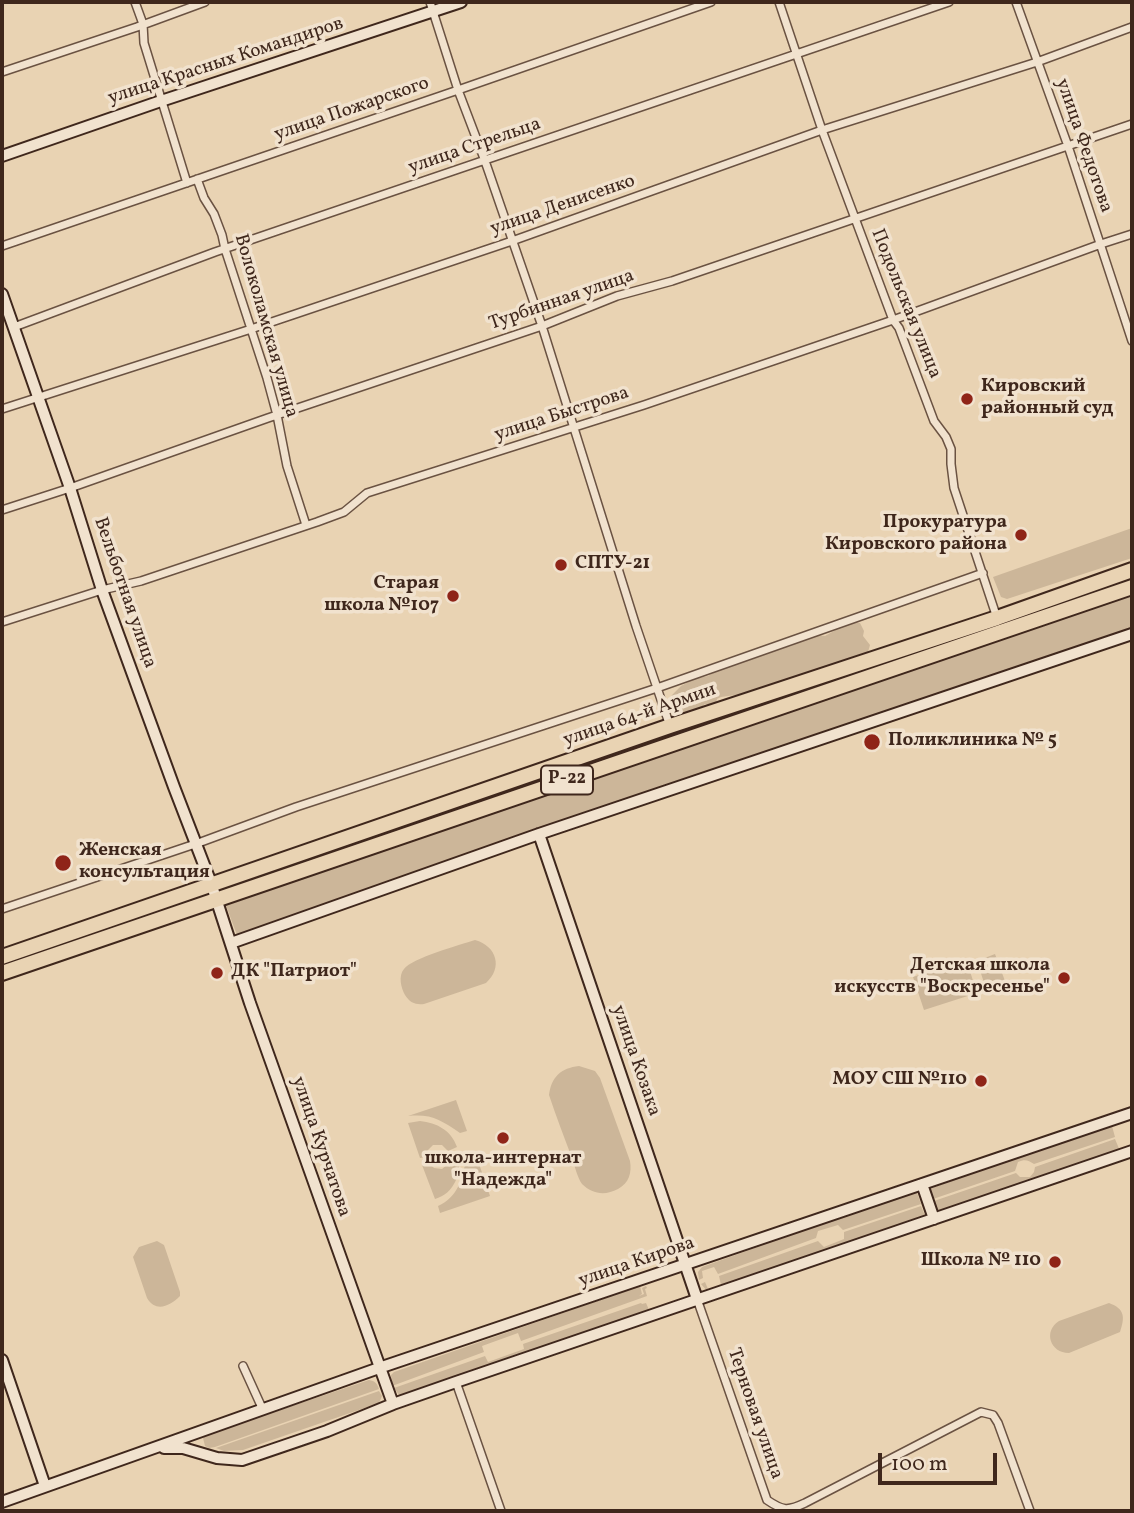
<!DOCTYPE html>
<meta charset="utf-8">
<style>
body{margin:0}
#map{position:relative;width:1134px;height:1513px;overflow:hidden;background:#e9d3b3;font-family:Vollkorn,serif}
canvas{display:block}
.frame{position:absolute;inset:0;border:4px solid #3f271c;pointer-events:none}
.scale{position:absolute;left:878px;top:1453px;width:119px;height:32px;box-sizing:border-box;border:4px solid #3f271c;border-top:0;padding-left:9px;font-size:21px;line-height:24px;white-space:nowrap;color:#3f271c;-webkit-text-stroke:5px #f1e2ce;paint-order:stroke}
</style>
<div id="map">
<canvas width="1134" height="1513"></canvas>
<div class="frame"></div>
<div class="scale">100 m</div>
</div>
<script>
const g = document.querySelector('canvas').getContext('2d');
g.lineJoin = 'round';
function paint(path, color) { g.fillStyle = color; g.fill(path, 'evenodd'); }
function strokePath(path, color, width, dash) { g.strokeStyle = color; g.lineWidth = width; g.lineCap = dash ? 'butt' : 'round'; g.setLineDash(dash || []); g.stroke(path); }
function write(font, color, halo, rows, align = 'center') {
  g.font = font + ' Vollkorn,serif'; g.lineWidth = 7; g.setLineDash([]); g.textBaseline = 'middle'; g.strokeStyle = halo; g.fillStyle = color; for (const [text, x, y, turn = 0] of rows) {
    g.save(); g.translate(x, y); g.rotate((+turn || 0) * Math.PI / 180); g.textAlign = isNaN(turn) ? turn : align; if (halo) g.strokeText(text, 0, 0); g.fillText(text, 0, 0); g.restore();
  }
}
const green = new Path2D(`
 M 1132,528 L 1132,558 L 1007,599 L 1001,597 L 993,577 Z
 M 1132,593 L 1132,629 L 550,825 L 237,935 L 225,903 Z
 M 855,622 L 860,623 L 864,631 L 863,636 L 870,645 L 868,652 L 857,660 L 844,664 L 835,664 L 828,669 L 781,682 L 777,682 L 750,693 L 721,697 L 717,699 L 716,703 L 711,705 L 705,704 C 695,712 683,721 671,713 L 669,698 L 681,686 L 694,679 L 708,676 L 718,670 L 767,654 L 772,650 L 791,646 L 807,638 L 817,635 L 825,636 L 841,627 Z
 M 821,681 L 824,683 L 822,686 L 226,890 L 224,889 L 224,886 Z
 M 475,940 C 497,946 503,968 486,983 L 424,1004 C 416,1005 410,1003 405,995 C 401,988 398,976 404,969 C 412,958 460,945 475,940 Z
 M 995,954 L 1005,981 L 986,989 L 977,961 Z
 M 966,959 L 977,993 L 924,1010 L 913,977 Z
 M 579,1066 L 595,1071 L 600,1078 L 630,1161 C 632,1173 629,1183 618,1189 C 605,1196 592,1194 582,1184 C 577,1177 575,1166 572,1158 C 564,1137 556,1116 549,1095 C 551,1077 561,1068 579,1066 Z
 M 456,1100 L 467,1131 L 460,1133 C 440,1120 433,1114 408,1116 Z
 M 420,1121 C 437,1123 451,1130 457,1147 L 448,1151 L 442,1145 L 433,1145 L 426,1152 L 427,1157 L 420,1158 L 408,1123 Z
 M 1112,1126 L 1115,1137 L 1034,1164 C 1028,1160 1025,1159 1018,1162 L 1015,1171 L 933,1199 L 930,1189 L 932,1188 L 1022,1155 Z
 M 1115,1139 L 1120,1151 L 940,1212 L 937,1211 L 934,1201 L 1016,1173 L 1020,1177 L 1030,1177 L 1034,1172 L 1035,1167 Z
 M 458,1153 C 463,1172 454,1194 435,1199 L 422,1165 L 428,1162 L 434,1168 L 442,1169 L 448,1164 L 451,1155 Z
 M 476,1155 L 490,1196 L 440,1213 L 438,1206 C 458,1197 463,1178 466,1158 Z
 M 916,1190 L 921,1204 L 843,1230 L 838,1225 L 818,1231 L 816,1238 L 718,1274 L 714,1267 L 702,1271 L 703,1278 L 699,1280 L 698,1272 L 702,1267 Z
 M 921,1206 L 926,1218 L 708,1292 L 701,1284 L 705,1282 L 708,1289 L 721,1285 L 719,1276 L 818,1241 L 824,1247 L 844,1239 L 844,1232 Z
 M 157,1241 L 164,1245 L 180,1292 L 180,1296 C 170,1306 156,1313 147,1298 L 133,1257 L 139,1247 Z
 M 640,1286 L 642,1294 L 639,1296 L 644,1294 L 642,1288 L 646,1286 L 647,1288 L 645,1289 L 647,1296 L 521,1341 L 518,1333 L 482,1346 L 484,1352 L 392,1386 L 391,1375 L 394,1372 Z
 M 641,1303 L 642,1304 L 646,1303 L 650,1312 L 403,1396 L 399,1395 L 394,1388 L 485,1356 L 488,1362 L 524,1349 L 523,1344 Z
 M 1109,1303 C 1125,1309 1125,1317 1120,1332 L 1069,1353 C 1050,1353 1043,1331 1059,1321 Z
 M 369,1380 C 375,1381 377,1383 379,1389 L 215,1447 L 209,1448 L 205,1446 L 203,1438 L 206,1435 Z
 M 379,1391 L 382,1396 L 379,1403 L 243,1450 L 224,1451 L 216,1448 Z`);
const street = new Path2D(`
 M 135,2 L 143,24 L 144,43 L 187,183
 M 430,2 L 458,90 L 485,161 L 542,326 L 636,626 L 670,726
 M 779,2 L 822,130 L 893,320 L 899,328 L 934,421 L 946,437 L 951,449 L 951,464 L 954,488 L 997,618
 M 1016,2 L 1068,146 L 1132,341
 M 2,72 L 137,27 L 205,2
 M 197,179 L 204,198 L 214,214 L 222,235 L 225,249 L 267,378 L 277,415 L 287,466 L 306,525
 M 2,246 L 458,90 L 711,2
 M 14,327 L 215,252 L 949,2
 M 2,409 L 248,330 L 512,241 L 822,130 L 1037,62 L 1132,27
 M 2,510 L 70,488 L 268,418 L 542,326 L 617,296 L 672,281 L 1132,124
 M 2,622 L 102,590 L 141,581 L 317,522 L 344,512 L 367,493 L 644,405 L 893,320 L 1101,244 L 1132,234
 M 2,909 L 201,842 L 296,807 L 657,688 L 983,573
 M 697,1299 L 767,1500 C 783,1511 788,1511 805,1503 L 981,1412 L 993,1415 L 998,1423 L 1030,1511
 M 243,1366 L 263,1410
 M 456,1382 L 501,1511`);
const secondary = new Path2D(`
 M 2,156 L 158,102 L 461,2
 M 2,294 L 70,488 L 102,590 L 174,787 L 211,883 L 250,1003 L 393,1404
 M 539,834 L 697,1299
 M 231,943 L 539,834 L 1132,634
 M 922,1184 L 934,1219
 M 2,1360 L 45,1486
 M 164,1448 L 183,1448 L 217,1458 L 242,1460 L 327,1431 L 393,1404 L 456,1382 L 1132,1151
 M 2,1502 L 379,1368 L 1132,1113`);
const highway = new Path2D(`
 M 2,957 L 670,726 L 997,618 L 1132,570
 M 2,973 L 1132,587`);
const markers = [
 [967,399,7,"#8f2418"],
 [1021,535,7,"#8f2418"],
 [561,565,7,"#8f2418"],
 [453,596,7,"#8f2418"],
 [872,742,9,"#8f2418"],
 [63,863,9,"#8f2418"],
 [217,973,7,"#8f2418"],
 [1064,978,7,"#8f2418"],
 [981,1081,7,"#8f2418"],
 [503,1138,7,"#8f2418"],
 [1055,1262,7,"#8f2418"]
];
const shields = [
 [567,780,52]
];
const shieldNames = [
 ["Р-22",567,780]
];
const streetNames = [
 ["улица Красных Командиров",226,62,-18],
 ["улица Пожарского",352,110,-19],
 ["улица Федотова",1083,146,71],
 ["улица Стрельца",475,147,-19],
 ["улица Денисенко",563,206,-19],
 ["Турбинная улица",562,301,-19],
 ["Подольская улица",905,304,68],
 ["Волоколамская улица",265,326,74],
 ["улица Быстрова",562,415,-18],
 ["Вельботная улица",124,593,71],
 ["улица 64-й Армии",640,716,-19],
 ["улица Козака",635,1061,71],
 ["улица Курчатова",320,1147,71],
 ["улица Кирова",637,1263,-19],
 ["Терновая улица",754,1414,71]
];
const poiNames = [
 ["Кировский",981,388],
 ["районный суд",981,410],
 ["Прокуратура",1007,524,"right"],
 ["Кировского района",1007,546,"right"],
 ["СПТУ-21",575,565],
 ["Старая",439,585,"right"],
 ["школа №107",439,607,"right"],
 ["Поликлиника № 5",888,742],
 ["Женская",79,852],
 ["консультация",79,874],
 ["Детская школа",1050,967,"right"],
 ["искусств \"Воскресенье\"",1050,989,"right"],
 ["ДК \"Патриот\"",231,973],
 ["МОУ СШ №110",967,1081,"right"],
 ["школа-интернат",503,1160,"center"],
 ["\"Надежда\"",503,1182,"center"],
 ["Школа № 110",1041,1262,"right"]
];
paint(green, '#ccb699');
strokePath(street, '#6a5242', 10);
strokePath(secondary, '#3f271c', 14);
strokePath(highway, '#3f271c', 18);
strokePath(street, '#f1e2ce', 7);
strokePath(secondary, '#f1e2ce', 10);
strokePath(highway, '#e9d3b3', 14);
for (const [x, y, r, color] of markers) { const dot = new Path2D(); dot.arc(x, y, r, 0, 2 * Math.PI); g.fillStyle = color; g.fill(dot); strokePath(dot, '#f1e2ce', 2.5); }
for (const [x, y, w] of shields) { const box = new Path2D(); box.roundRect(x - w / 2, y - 14.5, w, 29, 5); g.fillStyle = '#f1e2ce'; g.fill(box); strokePath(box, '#3f271c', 2); }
write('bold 18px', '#3f271c', null, shieldNames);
write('19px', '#3f271c', '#f1e2ce', streetNames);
write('bold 19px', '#3f271c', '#f1e2ce', poiNames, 'left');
</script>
